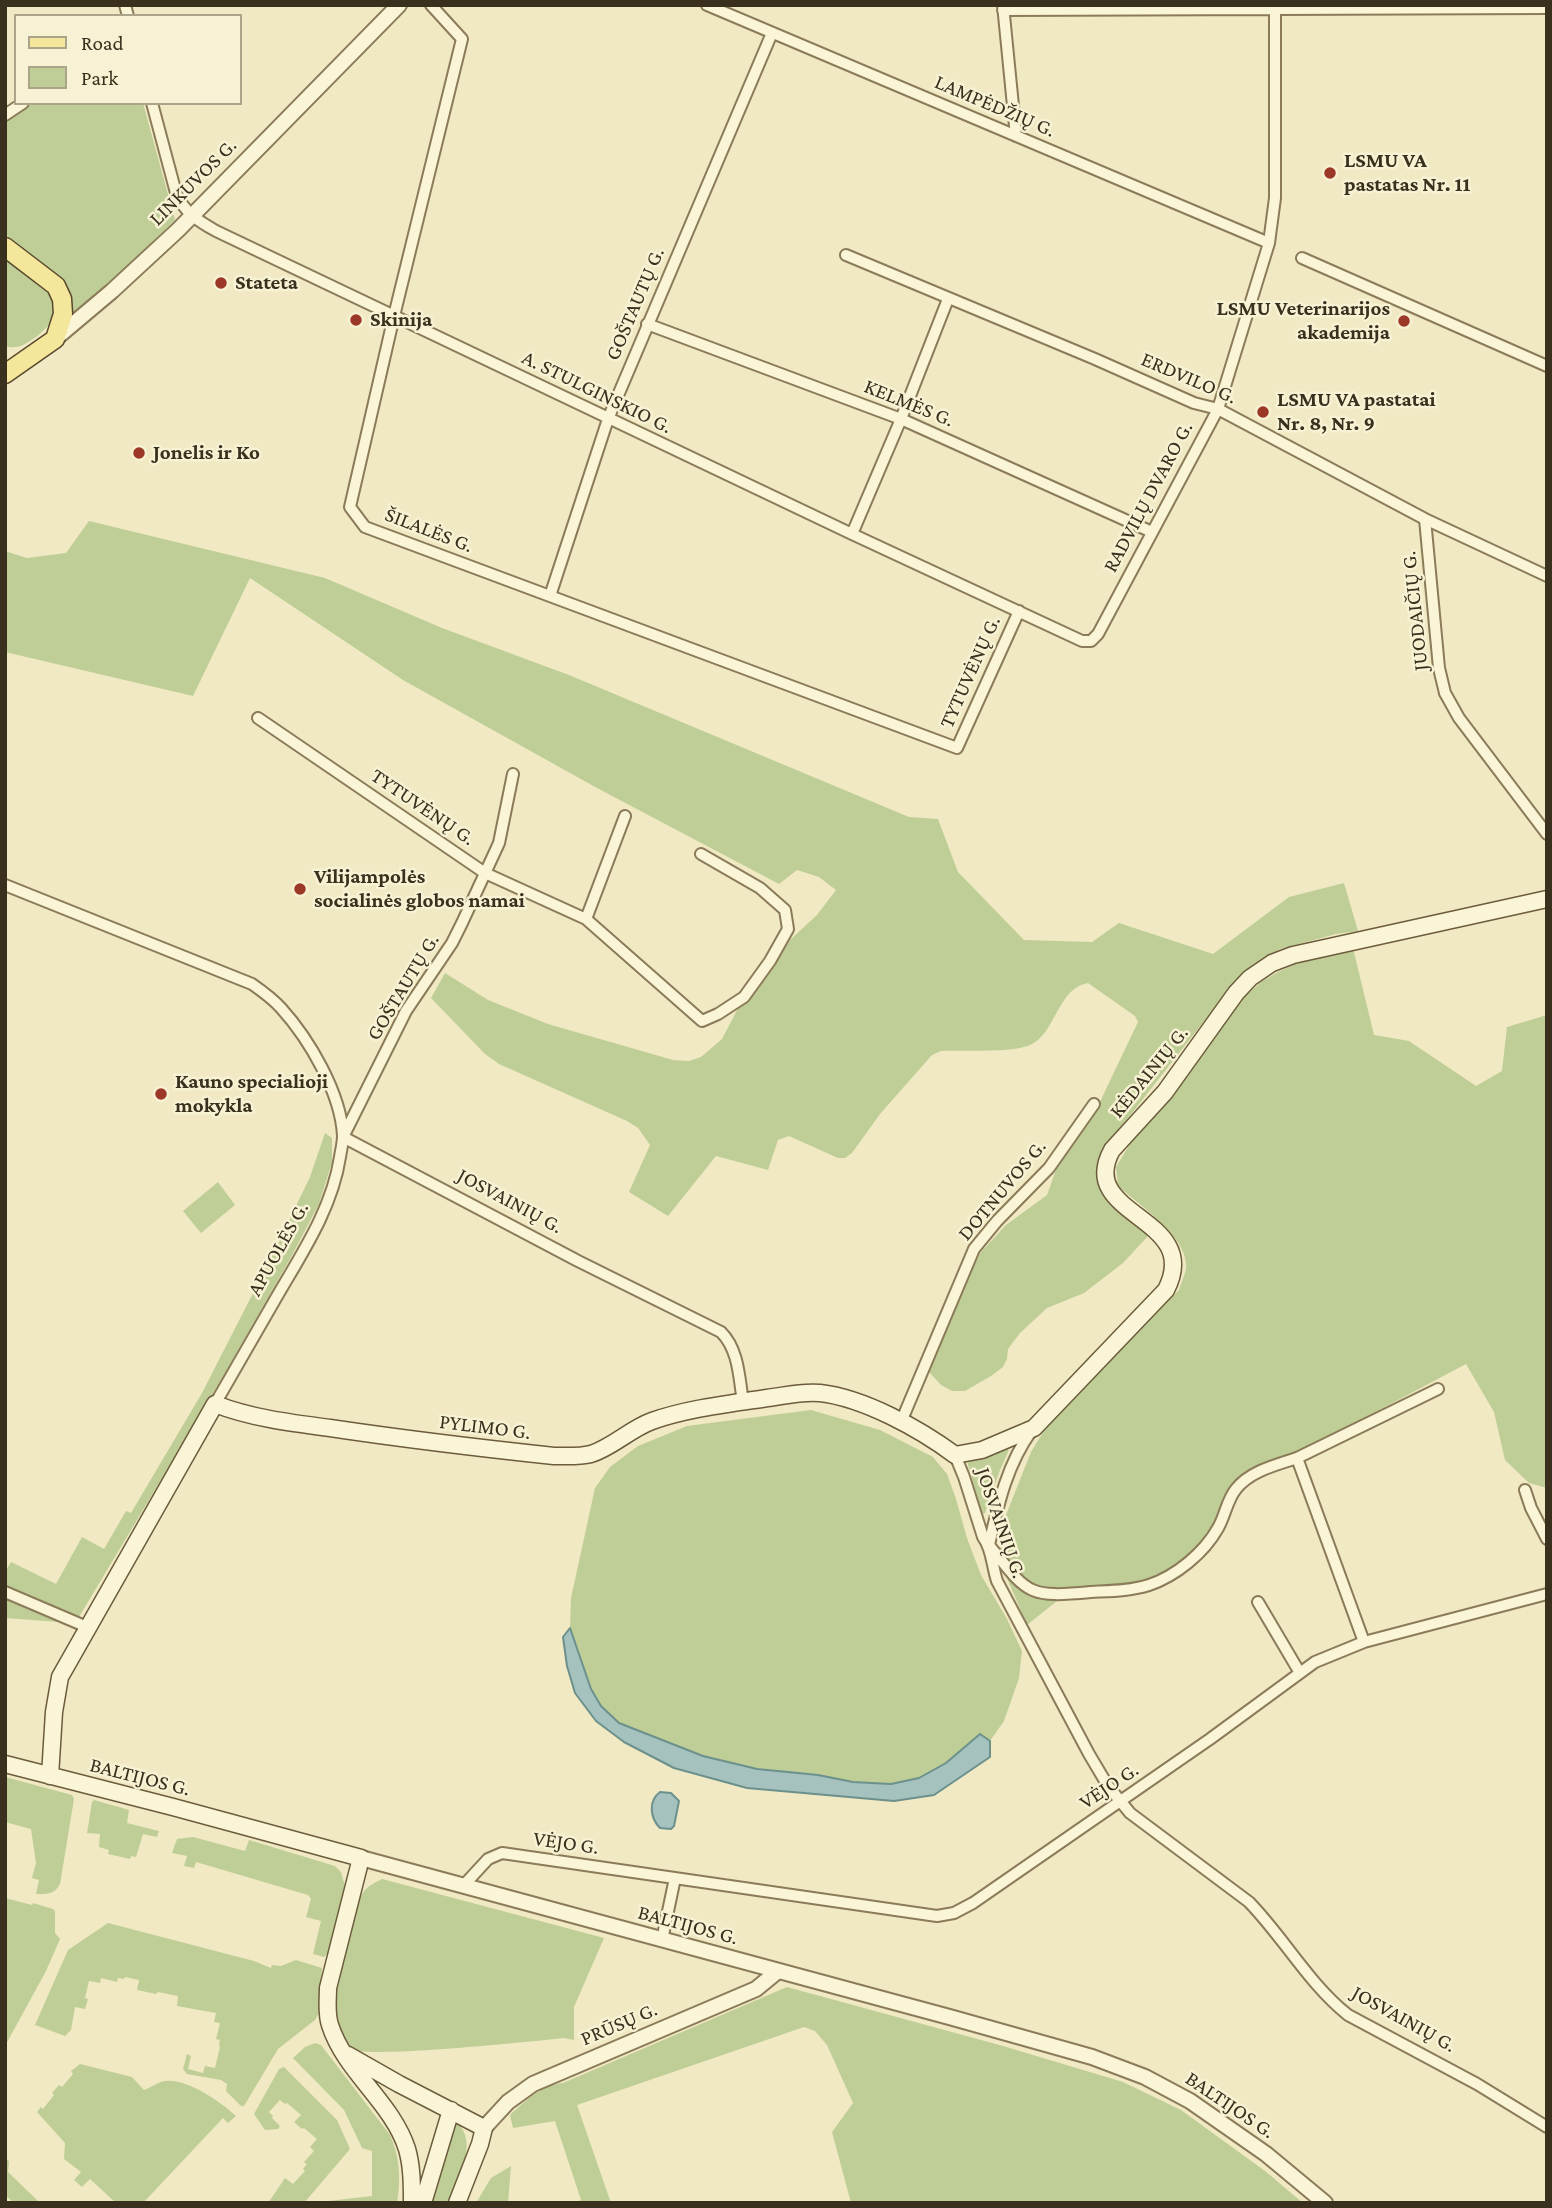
<!DOCTYPE html>
<meta charset="utf-8">
<style>
body{margin:0}
#map{position:relative;width:1552px;height:2208px;overflow:hidden;background:#f0e9c3;font-family:"Crimson Pro",serif}
canvas{display:block}
.frame{position:absolute;inset:0;border:7px solid #3a301e;pointer-events:none}
.legend{position:absolute;left:14px;top:14px;width:228px;height:91px;box-sizing:border-box;background:#f7f2d3;border:2px solid #aba48b;margin:0;padding:9px 12px;list-style:none;font-size:21px;color:#3a301e}
.legend li{display:flex;align-items:center;gap:14px;height:35px}
.legend b{width:35px;border:2px solid #aba48b}
</style>
<div id="map">
<canvas width="1552" height="2208"></canvas>
<div class="frame"></div>
<ul class="legend">
<li><b style="height:9px;background:#f4e69a"></b>Road</li>
<li><b style="height:19px;background:#bfce96"></b>Park</li>
</ul>
</div>
<script>
const g = document.querySelector('canvas').getContext('2d');
g.lineJoin = 'round';
function paint(path, color) { g.fillStyle = color; g.fill(path, 'evenodd'); }
function strokePath(path, color, width, dash) { g.strokeStyle = color; g.lineWidth = width; g.lineCap = dash ? 'butt' : 'round'; g.setLineDash(dash || []); g.stroke(path); }
function write(font, color, halo, rows, align = 'center') {
  g.font = font + ' "Crimson Pro",serif'; g.lineWidth = 5; g.setLineDash([]); g.textBaseline = 'middle'; g.strokeStyle = halo; g.fillStyle = color; for (const [text, x, y, turn = 0] of rows) {
    g.save(); g.translate(x, y); g.rotate((+turn || 0) * Math.PI / 180); g.textAlign = isNaN(turn) ? turn : align; if (halo) g.strokeText(text, 0, 0); g.fillText(text, 0, 0); g.restore();
  }
}
const green = new Path2D(`
 M 32,103 L 143,103 L 175,220 L 89,303 L 73,315 L 70,293 L 59,277 L 5,234 L 5,121 Z
 M 5,257 L 48,290 C 62,309 52,325 36,337 C 25,344 18,350 5,346 Z
 M 89,521 L 325,578 L 442,628 L 569,675 L 909,817 L 938,819 L 958,872 L 1024,940 L 1092,942 L 1119,923 L 1213,954 L 1289,897 L 1344,883 L 1358,931 L 1336,934 L 1280,949 L 1256,965 L 1223,997 L 1110,1141 C 1104,1154 1098,1169 1100,1184 C 1102,1199 1137,1224 1149,1235 L 1123,1263 L 1084,1293 L 1047,1308 L 1020,1333 L 1008,1349 L 1007,1359 L 1003,1367 L 991,1376 L 965,1391 L 952,1391 L 941,1385 L 929,1372 L 969,1275 L 981,1252 L 1006,1225 L 1047,1195 L 1056,1170 L 1097,1108 L 1138,1022 L 1135,1016 L 1088,983 C 1057,988 1056,1034 1030,1045 C 1012,1053 962,1050 941,1051 L 932,1055 L 880,1114 L 852,1153 L 845,1158 L 838,1158 L 789,1136 L 778,1140 L 768,1170 L 716,1156 L 668,1216 L 629,1192 L 650,1145 L 638,1128 L 627,1121 L 499,1064 L 485,1054 L 431,998 L 445,973 L 488,1000 L 548,1024 L 673,1060 L 689,1061 L 701,1057 L 722,1039 L 744,997 L 791,939 L 817,915 L 836,890 L 819,877 L 797,870 L 779,884 L 597,788 L 403,680 L 250,578 L 193,696 L 5,652 L 5,551 L 27,558 L 66,553 Z
 M 1353,948 L 1374,1035 L 1409,1041 L 1476,1086 L 1502,1071 L 1507,1027 L 1547,1015 L 1547,1488 L 1529,1483 L 1505,1460 L 1494,1412 L 1466,1364 L 1302,1451 L 1247,1474 L 1201,1544 L 1167,1573 L 1150,1581 L 1072,1589 L 1027,1625 L 1006,1576 L 1000,1548 L 1004,1520 L 1031,1452 L 1052,1417 L 1179,1290 C 1181,1282 1187,1272 1186,1264 C 1185,1235 1138,1204 1118,1186 L 1116,1167 L 1136,1134 L 1193,1066 L 1242,999 L 1261,982 L 1278,972 L 1308,959 Z
 M 325,1133 L 332,1138 L 332,1162 L 319,1204 L 290,1259 L 222,1378 L 73,1627 L 59,1622 L 5,1618 L 5,1572 L 11,1562 L 56,1584 L 82,1537 L 104,1549 L 126,1511 L 131,1513 L 202,1393 L 273,1254 L 310,1177 Z
 M 218,1182 L 235,1205 L 201,1233 L 183,1211 Z
 M 811,1410 L 880,1430 L 933,1457 L 947,1474 L 956,1499 L 967,1538 L 981,1575 L 1007,1619 L 1022,1651 L 1019,1678 L 1004,1721 L 990,1741 L 979,1734 L 946,1763 L 919,1778 L 891,1784 L 853,1782 L 818,1775 L 757,1769 L 703,1756 L 619,1723 L 601,1706 L 591,1689 L 570,1628 L 571,1598 L 595,1488 L 610,1467 L 638,1446 L 687,1426 Z
 M 1006,1448 L 1009,1450 L 1000,1470 L 985,1513 L 982,1514 L 967,1461 L 997,1453 Z
 M 5,1777 L 72,1795 L 74,1799 L 60,1884 C 54,1895 47,1894 36,1894 L 39,1880 L 32,1878 L 36,1863 L 31,1829 L 5,1822 Z
 M 94,1800 L 129,1810 L 127,1823 L 159,1831 L 157,1837 L 143,1834 L 136,1857 L 131,1856 L 130,1859 L 108,1854 L 109,1850 L 99,1847 L 100,1834 L 87,1833 L 92,1802 Z
 M 193,1837 L 245,1851 L 249,1840 L 335,1866 L 341,1872 L 345,1886 L 329,1952 L 324,1957 L 313,1954 L 321,1921 L 306,1917 L 311,1899 L 308,1895 L 196,1862 L 194,1868 L 184,1866 L 187,1856 L 172,1853 L 177,1839 Z
 M 382,1879 L 604,1938 L 574,2007 L 574,2040 L 564,2038 C 536,2041 363,2059 351,2049 C 326,2028 336,1984 344,1957 C 348,1941 355,1903 364,1891 C 368,1886 376,1882 382,1879 Z
 M 5,1898 L 32,1905 L 33,1903 L 53,1909 L 55,1911 L 55,1933 L 60,1939 L 46,1971 L 5,2046 Z
 M 108,1923 L 254,1961 L 271,1968 L 272,1965 L 281,1966 L 296,1960 L 322,1968 L 319,2013 L 315,2020 L 278,2049 L 244,2106 L 241,2106 L 226,2091 L 227,2084 L 221,2080 L 187,2074 L 183,2069 L 187,2054 L 191,2056 L 188,2069 L 203,2073 L 205,2066 L 215,2068 L 220,2047 L 219,2046 L 220,2040 L 216,2039 L 220,2023 L 214,2022 L 216,2013 L 177,2006 L 178,1996 L 158,1992 L 156,1994 L 137,1990 L 139,1980 L 125,1977 L 124,1979 L 118,1978 L 117,1982 L 101,1978 L 100,1983 L 89,1981 L 85,1998 L 88,1999 L 85,2009 L 75,2007 L 71,2030 L 65,2036 L 35,2025 L 68,1950 Z
 M 787,1987 L 1003,2046 L 1123,2082 L 1181,2110 L 1265,2171 L 1303,2203 L 851,2203 L 832,2132 L 853,2103 L 827,2045 L 815,2031 L 804,2027 L 577,2105 L 611,2203 L 574,2203 L 581,2200 L 555,2121 L 513,2128 L 510,2115 C 525,2101 542,2085 563,2083 Z
 M 315,2043 L 321,2045 L 390,2135 C 400,2158 401,2178 397,2203 L 311,2203 L 372,2196 L 372,2151 L 362,2148 L 344,2110 L 293,2058 L 305,2047 Z
 M 80,2064 L 132,2077 L 144,2090 C 150,2088 158,2082 165,2081 C 187,2078 221,2102 236,2116 L 228,2123 L 223,2118 L 143,2203 L 116,2203 L 90,2179 L 82,2187 L 74,2180 L 81,2172 L 64,2159 L 65,2143 L 37,2112 L 41,2107 L 43,2109 L 54,2095 L 52,2093 L 59,2085 L 62,2087 L 73,2074 L 71,2071 Z
 M 284,2067 L 337,2120 L 350,2149 L 304,2203 L 268,2203 L 285,2178 L 293,2184 L 305,2171 L 303,2169 L 307,2164 L 304,2162 L 314,2151 L 310,2147 L 317,2139 L 304,2128 L 302,2129 L 294,2122 L 301,2115 L 287,2103 L 285,2104 L 280,2100 L 269,2112 L 273,2116 L 272,2118 L 280,2126 L 278,2129 L 265,2130 L 254,2114 L 279,2069 Z
 M 453,2123 L 459,2124 C 478,2148 457,2178 448,2203 L 428,2203 Z
 M 5,2158 L 9,2161 L 8,2172 L 40,2203 L 14,2203 L 5,2195 Z
 M 511,2166 L 508,2203 L 476,2203 L 491,2178 Z`);
const water = new Path2D(`
 M 570,1628 L 591,1689 L 601,1706 L 619,1723 L 703,1756 L 757,1769 L 818,1775 L 853,1782 L 891,1784 L 919,1778 L 946,1763 L 980,1734 L 990,1741 L 990,1757 L 934,1795 L 894,1801 L 747,1788 L 674,1768 L 624,1742 L 596,1721 L 575,1693 L 567,1666 L 563,1637 Z
 M 660,1792 L 671,1793 L 679,1801 L 674,1826 L 671,1829 L 660,1828 C 650,1818 648,1801 660,1792 Z`);
const minor = new Path2D(`
 M 125,5 L 128,16
 M 431,5 L 462,39 L 394,316 L 350,507 L 365,527 L 957,748 L 1019,611
 M 707,5 L 1269,243
 M 1003,5 L 1016,136
 M 1003,10 L 1547,8
 M 152,103 L 176,193 C 184,212 198,221 216,231 L 852,534 L 1082,641 L 1091,641 L 1098,634 L 1218,409 L 1269,243 L 1275,198 L 1275,5
 M 5,115 L 23,103
 M 846,255 L 1095,359 L 1194,403 L 1218,409 L 1425,519 L 1547,576
 M 1302,258 L 1547,366
 M 647,324 L 901,419 L 1152,532
 M 1425,519 L 1439,668 L 1445,693 L 1459,718 L 1547,834
 M 852,534 L 901,419 L 948,299
 M 550,596 L 608,419 L 772,33
 M 258,718 L 485,873 L 586,919 L 702,1021 L 718,1014 L 744,997 L 770,961 L 788,929 L 785,910 L 760,888 L 701,854
 M 513,774 L 499,843 L 462,923 L 452,943 L 406,1011 L 343,1137 L 578,1261 L 721,1332 C 739,1350 739,1378 743,1402
 M 5,885 L 252,984 C 262,991 272,998 281,1008 C 309,1039 341,1093 343,1136 C 343,1143 341,1150 340,1157 C 332,1209 302,1253 276,1298 C 256,1333 235,1369 215,1404
 M 586,919 L 625,816
 M 901,1422 L 974,1249 L 997,1221 L 1049,1168 L 1094,1104
 M 1032,1430 C 1007,1464 998,1505 989,1545 C 1028,1594 1027,1598 1091,1592 C 1110,1591 1130,1591 1149,1585 C 1176,1576 1204,1553 1218,1528 C 1225,1516 1227,1500 1236,1489 C 1250,1471 1276,1465 1297,1458
 M 955,1455 L 964,1477 L 983,1537 C 992,1548 992,1566 997,1581 L 1089,1754 L 1108,1786 L 1130,1813 L 1249,1902 C 1284,1938 1309,1984 1348,2015 L 1477,2084 L 1547,2127
 M 1525,1490 L 1531,1508 L 1547,1539
 M 5,1592 L 87,1627
 M 1258,1602 L 1300,1673
 M 1364,1642 L 1297,1458 L 1438,1389
 M 464,1885 L 488,1859 L 502,1853 L 937,1916 L 954,1913 L 973,1903 L 1210,1739 L 1315,1662 L 1364,1642 L 1547,1594
 M 662,1940 L 675,1878`);
const tertiary = new Path2D(`
 M 55,339 L 112,291 L 178,230 L 399,5
 M 361,1858 L 953,2018 L 1092,2057 L 1145,2077 L 1190,2101 L 1266,2154 L 1325,2203
 M 484,2128 L 508,2102 L 533,2084 L 756,1989 L 778,1971`);
const secondary = new Path2D(`
 M 5,1764 L 173,1807 L 361,1858 L 328,1988 C 328,2000 326,2013 330,2025 C 345,2072 392,2102 407,2149 C 412,2166 412,2185 412,2203
 M 50,1776 L 54,1712 L 60,1677 L 215,1404 C 251,1418 291,1423 330,1428 C 404,1439 479,1448 554,1456 C 566,1456 579,1457 591,1454 C 613,1447 630,1429 652,1421 C 689,1408 729,1404 767,1398 C 784,1396 802,1391 820,1393 C 864,1398 920,1429 955,1455 L 982,1450 L 1034,1428 L 1166,1290 C 1204,1216 1075,1217 1112,1150 L 1165,1092 L 1236,993 L 1250,978 L 1272,963 L 1293,955 L 1547,899
 M 348,2055 L 399,2084 L 484,2128 L 480,2144 L 457,2203
 M 423,2203 L 451,2110`);
const primary = new Path2D(`
 M 5,247 L 56,286 L 62,299 L 63,314 L 55,339 L 5,374`);
const markers = [
 [1330,173,7,"#9c3827"],
 [221,283,7,"#9c3827"],
 [356,320,7,"#9c3827"],
 [1404,321,7,"#9c3827"],
 [1263,412,7,"#9c3827"],
 [139,453,7,"#9c3827"],
 [300,889,7,"#9c3827"],
 [161,1094,7,"#9c3827"]
];
const streetNames = [
 ["LAMPĖDŽIŲ G.",995,106,23],
 ["LINKUVOS G.",193,182,-45],
 ["GOŠTAUTŲ G.",635,304,-67],
 ["ERDVILO G.",1189,378,23],
 ["A. STULGINSKIO G.",597,392,26],
 ["KELMĖS G.",909,403,22],
 ["RADVILŲ DVARO G.",1148,497,-62],
 ["ŠILALĖS G.",429,530,21],
 ["JUODAIČIŲ G.",1415,611,-96],
 ["TYTUVĖNŲ G.",970,672,-66],
 ["TYTUVĖNŲ G.",423,807,34],
 ["GOŠTAUTŲ G.",403,987,-59],
 ["KĖDAINIŲ G.",1149,1072,-51],
 ["DOTNUVOS G.",1002,1190,-50],
 ["JOSVAINIŲ G.",510,1201,28],
 ["APUOLĖS G.",278,1249,-61],
 ["PYLIMO G.",485,1427,7],
 ["JOSVAINIŲ G.",1001,1523,71],
 ["BALTIJOS G.",140,1777,14],
 ["VĖJO G.",1109,1786,-34],
 ["VĖJO G.",566,1843,8],
 ["BALTIJOS G.",688,1925,15],
 ["JOSVAINIŲ G.",1404,2019,29],
 ["PRŪSŲ G.",619,2024,-23],
 ["BALTIJOS G.",1230,2105,34]
];
const poiNames = [
 ["LSMU VA",1344,161],
 ["pastatas Nr. 11",1344,185],
 ["Stateta",235,283],
 ["LSMU Veterinarijos",1390,309,"right"],
 ["akademija",1390,333,"right"],
 ["Skinija",370,320],
 ["LSMU VA pastatai",1277,400],
 ["Nr. 8, Nr. 9",1277,424],
 ["Jonelis ir Ko",153,453],
 ["Vilijampolės",314,877],
 ["socialinės globos namai",314,901],
 ["Kauno specialioji",175,1082],
 ["mokykla",175,1106]
];
paint(green, '#bfce96');
paint(water, '#a5c2be');
strokePath(water, '#6c918d', 2);
strokePath(minor, '#8b7b59', 14);
strokePath(tertiary, '#8b7b59', 18);
strokePath(secondary, '#6c5c3c', 19);
strokePath(primary, '#58482d', 21);
strokePath(minor, '#faf5d7', 10);
strokePath(tertiary, '#faf5d7', 14);
strokePath(secondary, '#faf5d7', 16);
strokePath(primary, '#f4e69a', 18);
for (const [x, y, r, color] of markers) { const dot = new Path2D(); dot.arc(x, y, r, 0, 2 * Math.PI); g.fillStyle = color; g.fill(dot); strokePath(dot, '#f7f2d3', 2.5); }
write('21px', '#3a301e', '#f7f2d3', streetNames);
write('bold 21px', '#3a301e', '#f7f2d3', poiNames, 'left');
</script>
